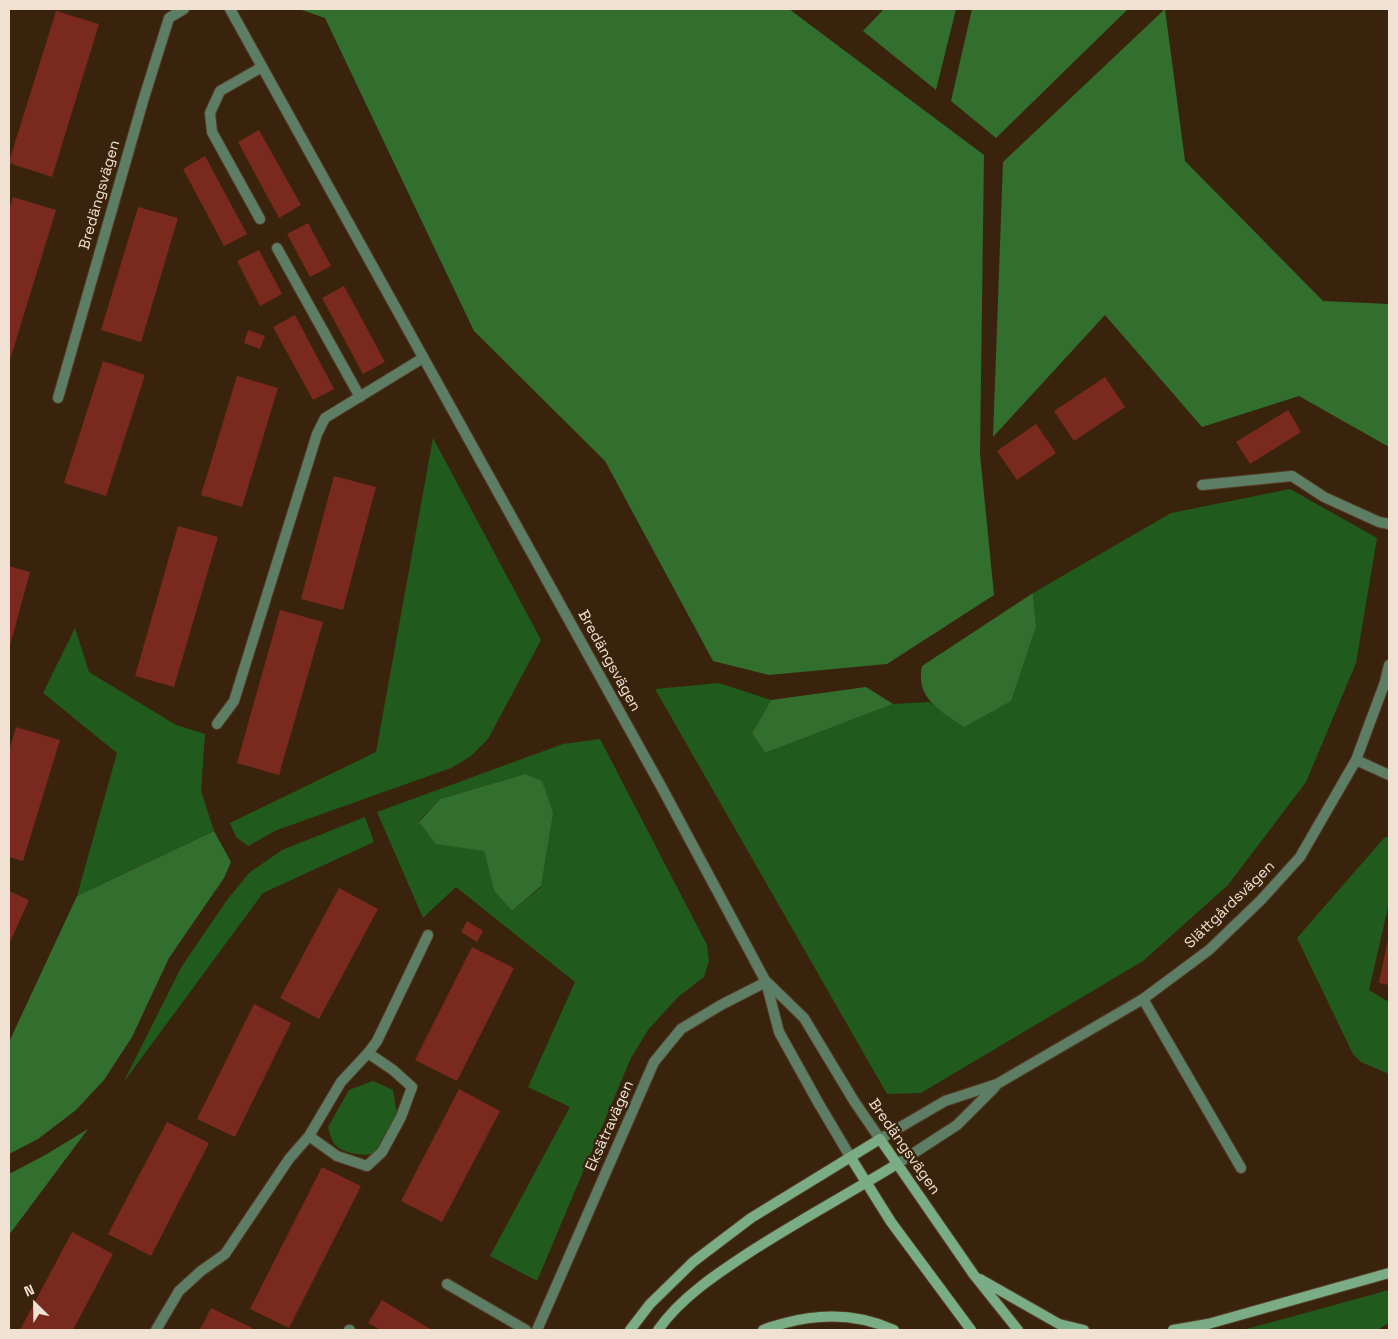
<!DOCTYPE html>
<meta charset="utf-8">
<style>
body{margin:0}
#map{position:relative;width:1398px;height:1339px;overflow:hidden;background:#3a230c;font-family:"Space Grotesk",sans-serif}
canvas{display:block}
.frame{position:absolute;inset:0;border:10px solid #f0e1d3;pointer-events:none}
.north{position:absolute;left:10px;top:1279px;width:50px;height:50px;-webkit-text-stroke:4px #3a230c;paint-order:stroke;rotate:337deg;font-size:14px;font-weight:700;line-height:20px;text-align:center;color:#f0e1d3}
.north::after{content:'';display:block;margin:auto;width:18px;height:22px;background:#f0e1d3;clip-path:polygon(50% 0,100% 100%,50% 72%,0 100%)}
</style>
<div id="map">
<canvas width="1398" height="1339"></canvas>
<div class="frame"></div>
<div class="north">N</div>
</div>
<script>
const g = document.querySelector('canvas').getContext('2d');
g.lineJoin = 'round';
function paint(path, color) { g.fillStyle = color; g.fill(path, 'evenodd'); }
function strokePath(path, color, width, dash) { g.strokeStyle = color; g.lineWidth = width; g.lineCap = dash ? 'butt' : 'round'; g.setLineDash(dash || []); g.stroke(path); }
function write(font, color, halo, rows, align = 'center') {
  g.font = font + ' "Space Grotesk",sans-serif'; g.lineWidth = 5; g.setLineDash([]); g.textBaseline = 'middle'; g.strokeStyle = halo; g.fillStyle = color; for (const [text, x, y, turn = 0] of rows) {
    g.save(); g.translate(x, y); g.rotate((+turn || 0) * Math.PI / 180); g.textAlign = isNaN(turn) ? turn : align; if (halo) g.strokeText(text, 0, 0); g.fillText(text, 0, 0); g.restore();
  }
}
const green = new Path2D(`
 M 433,438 L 541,640 L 488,739 L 471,756 L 451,768 L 277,830 L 248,846 L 236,837 L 230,823 L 376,752 Z
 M 1290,489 L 1377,538 L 1356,663 L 1306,782 L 1228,885 L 1143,961 L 921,1093 L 887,1094 L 655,689 L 719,683 L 771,700 L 752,733 L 765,753 L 893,704 L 929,702 L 964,727 L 1036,626 L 1033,593 L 1171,513 Z
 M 75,628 L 89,672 L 176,725 L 205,734 L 201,791 L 214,831 L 77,896 L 117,753 L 43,693 Z
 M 600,739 L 707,945 L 709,961 L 704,977 L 678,997 L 648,1030 L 631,1058 L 537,1281 L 490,1256 L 570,1107 L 528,1087 L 575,982 L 456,887 L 423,918 L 377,812 L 563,744 ZM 525,774 L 541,887 L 512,911 L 494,891 L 484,851 L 419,821 L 440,799 Z
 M 365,817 L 374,842 L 263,893 L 123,1083 L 182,966 L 227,900 L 249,873 L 282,850 Z
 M 1389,836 L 1389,903 L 1369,990 L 1389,1002 L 1389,1074 L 1361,1062 L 1353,1054 L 1297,938 L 1384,838 Z
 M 373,1081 L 393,1090 L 397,1114 L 374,1154 C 361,1156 341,1154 333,1142 C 331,1138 329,1131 328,1127 L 349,1090 Z
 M 1389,1290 L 1389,1323 L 1377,1330 L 1243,1330 Z`);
const forest = new Path2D(`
 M 299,9 L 789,9 L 984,155 L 980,454 L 994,595 L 887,664 L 769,675 L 713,661 L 605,461 L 474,331 L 325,18 Z
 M 884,9 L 956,9 L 936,90 L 863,31 Z
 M 972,9 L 1128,9 L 996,138 L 951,101 Z
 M 1165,9 L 1185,161 L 1323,301 L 1389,304 L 1389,447 L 1299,396 L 1202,427 L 1105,315 L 993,437 L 1003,162 Z
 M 1033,593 L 1036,626 L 1011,701 L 964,727 C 941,711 915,699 922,666 Z
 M 866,687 L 893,704 L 765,753 L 752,733 L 771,700 Z
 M 525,774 L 542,781 L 553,813 L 541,886 L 512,911 L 494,891 L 484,851 L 436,844 L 419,822 L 440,799 Z
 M 214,831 L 231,862 L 224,878 L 169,958 L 132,1037 L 104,1080 L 76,1110 L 38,1139 L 9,1154 L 9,1042 L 77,896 Z
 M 88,1129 L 9,1235 L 9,1174 L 47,1154 Z`);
const building = new Path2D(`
 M 56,11 L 99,24 L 52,177 L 9,163 L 9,162 Z
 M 259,130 L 301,205 L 279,218 L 238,142 Z
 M 205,156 L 247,234 L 224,246 L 183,169 Z
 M 13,197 L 56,210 L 9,363 L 9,210 Z
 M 138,207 L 178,218 L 141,342 L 101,330 Z
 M 308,223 L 331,266 L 310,277 L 287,234 Z
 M 259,250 L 282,294 L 260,306 L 237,261 Z
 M 344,286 L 385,362 L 363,374 L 322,298 Z
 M 295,315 L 334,389 L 313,400 L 273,327 Z
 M 248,330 L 265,336 L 260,349 L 244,343 Z
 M 103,361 L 145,375 L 106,496 L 64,483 Z
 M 237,376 L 278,388 L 242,507 L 201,495 Z
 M 1105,377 L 1125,407 L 1074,441 L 1054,411 Z
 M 1288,410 L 1301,432 L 1250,464 L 1236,442 Z
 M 1036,424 L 1056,453 L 1017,480 L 997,451 Z
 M 334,476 L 376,487 L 343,610 L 301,599 Z
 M 178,526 L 218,537 L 174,687 L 135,676 Z
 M 9,566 L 30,572 L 9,649 Z
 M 280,610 L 323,622 L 279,775 L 237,763 Z
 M 16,727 L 60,740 L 23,861 L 9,857 L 9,752 Z
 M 339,888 L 378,909 L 319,1019 L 280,998 Z
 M 9,891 L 29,900 L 9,944 Z
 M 467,921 L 483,931 L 477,942 L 461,932 Z
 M 1388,939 L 1389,940 L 1389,985 L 1379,983 Z
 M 472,947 L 514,968 L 457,1081 L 415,1060 Z
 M 254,1004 L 291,1023 L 235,1137 L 197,1119 Z
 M 459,1089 L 500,1111 L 442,1222 L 401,1201 Z
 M 167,1122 L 209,1143 L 151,1256 L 108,1234 Z
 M 322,1167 L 361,1186 L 289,1328 L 250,1309 Z
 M 72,1232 L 113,1254 L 73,1330 L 20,1330 Z
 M 382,1300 L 432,1330 L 381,1330 L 368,1323 Z
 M 211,1308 L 252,1328 L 251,1330 L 200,1330 Z`);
const service = new Path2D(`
 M 260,219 L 212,132 L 210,113 L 220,91 L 262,67
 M 277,248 L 360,397
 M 1202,485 L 1292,476 L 1324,497 L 1379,522 L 1389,524
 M 1143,999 L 1241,1168
 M 368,1053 L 377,1041 L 428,935
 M 447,1284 L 526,1330
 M 156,1330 L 179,1291 L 201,1271 L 225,1254 L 289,1159 L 309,1136 L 341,1082 L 368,1053 L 393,1070 L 412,1087 L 401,1117 L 382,1152 L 367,1166 L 337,1156 L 309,1136
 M 349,1330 L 350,1330`);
const minor = new Path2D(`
 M 58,398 L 143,101 L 169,18 L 184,9
 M 217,724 L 234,701 L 317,434 L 325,418 L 423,358`);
const tertiary = new Path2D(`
 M 230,9 L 662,788 L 766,982 L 779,1032 L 819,1104 L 851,1158
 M 1356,760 L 1389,775
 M 767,982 L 804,1018 L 854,1101 L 880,1139 L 945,1101 L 997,1084 L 1143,999 L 1209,950 L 1261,900 L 1300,857 L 1356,760 L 1385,682 L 1389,665
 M 897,1164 L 957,1125 L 995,1087
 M 537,1330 L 654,1062 L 681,1029 L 721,1005 L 766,982`);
const secondary = new Path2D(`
 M 851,1158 L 891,1222 L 971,1330
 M 980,1279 L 1059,1324 L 1084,1330
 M 630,1330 L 650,1304 L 693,1262 L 751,1218 L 880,1139 L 974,1275 L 1018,1330
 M 658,1330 C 680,1298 718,1273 750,1252 C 798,1221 848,1194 897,1164
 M 763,1330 C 770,1327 778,1325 785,1323 C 822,1313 859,1314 894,1330
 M 1173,1330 L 1208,1324 L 1389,1273`);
const streetNames = [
 ["Bredängsvägen",100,195,-74],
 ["Bredängsvägen",609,661,61],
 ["Slättgårdsvägen",1230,905,-44],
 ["Eksätravägen",610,1126,-66],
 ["Bredängsvägen",904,1147,55]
];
paint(green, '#205a1d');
paint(forest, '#326e2e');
paint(building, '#7a291e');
strokePath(service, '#533e28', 12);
strokePath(minor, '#533e28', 12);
strokePath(tertiary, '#533e28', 12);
strokePath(secondary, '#533e28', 12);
strokePath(service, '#5e7d65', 10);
strokePath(minor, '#5e7d65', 10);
strokePath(tertiary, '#5e7d65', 10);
strokePath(secondary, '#7aad86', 10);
write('15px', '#f0e1d3', '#3a230c', streetNames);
</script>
